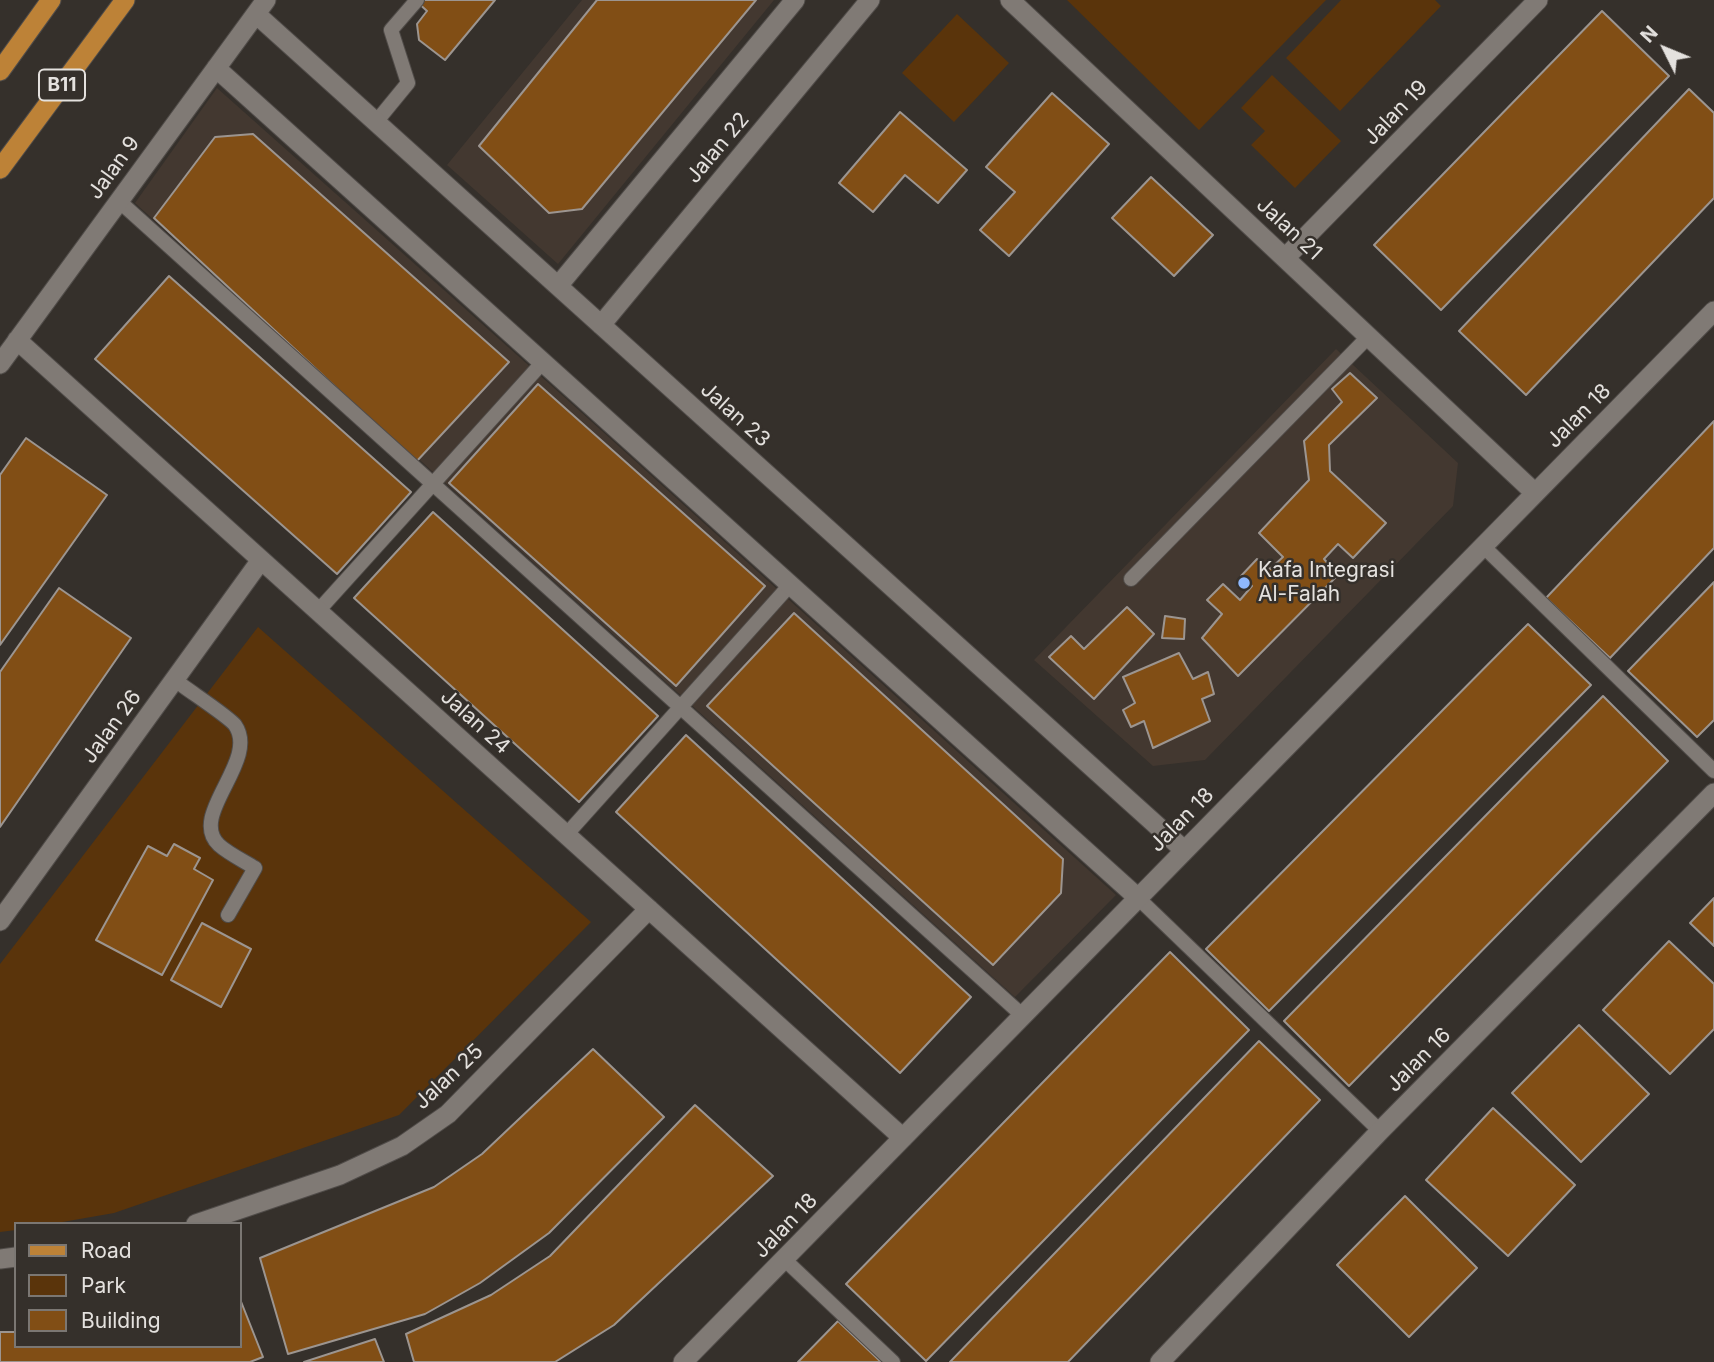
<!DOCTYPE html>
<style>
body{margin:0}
#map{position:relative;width:1714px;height:1362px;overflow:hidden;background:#35302b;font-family:Inter,sans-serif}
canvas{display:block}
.legend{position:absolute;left:14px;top:1222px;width:228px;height:126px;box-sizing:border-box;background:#35302b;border:2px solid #7b7773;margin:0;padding:9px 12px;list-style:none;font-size:21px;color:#e4e1de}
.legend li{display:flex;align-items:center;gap:14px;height:35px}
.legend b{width:35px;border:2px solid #7b7773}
.north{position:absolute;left:1630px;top:14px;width:70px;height:70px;-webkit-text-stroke:5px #35302b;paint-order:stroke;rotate:313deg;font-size:19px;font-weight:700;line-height:28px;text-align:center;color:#e4e1de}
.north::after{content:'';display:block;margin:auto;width:24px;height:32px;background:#e4e1de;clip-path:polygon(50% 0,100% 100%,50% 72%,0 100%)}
</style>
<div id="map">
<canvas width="1714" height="1362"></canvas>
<ul class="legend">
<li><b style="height:9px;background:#bd8237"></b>Road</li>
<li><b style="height:19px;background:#5a340b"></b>Park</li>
<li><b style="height:19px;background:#814e15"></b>Building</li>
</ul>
<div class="north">N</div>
</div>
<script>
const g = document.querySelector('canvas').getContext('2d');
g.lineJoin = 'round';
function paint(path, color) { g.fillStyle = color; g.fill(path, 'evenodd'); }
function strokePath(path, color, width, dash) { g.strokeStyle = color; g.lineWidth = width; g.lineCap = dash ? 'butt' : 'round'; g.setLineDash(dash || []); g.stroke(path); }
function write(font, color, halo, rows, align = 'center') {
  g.font = font + ' Inter,sans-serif'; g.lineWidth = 5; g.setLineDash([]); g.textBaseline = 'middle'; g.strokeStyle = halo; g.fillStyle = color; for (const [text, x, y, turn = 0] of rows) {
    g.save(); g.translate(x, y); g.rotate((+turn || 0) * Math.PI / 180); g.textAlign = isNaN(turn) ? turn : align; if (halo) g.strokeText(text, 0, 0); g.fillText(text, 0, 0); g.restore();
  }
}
const built = new Path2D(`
 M 582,0 L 774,0 L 558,264 L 447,165 Z
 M 217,88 L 572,404 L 1116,895 L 1015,997 L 135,203 Z
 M 1336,349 L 1458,463 L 1453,506 L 1205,760 L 1153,766 L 1034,660 Z`);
const green = new Path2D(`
 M 1067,0 L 1326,0 L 1199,130 Z
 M 1341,0 L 1435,0 L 1441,6 L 1340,111 L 1286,58 Z
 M 957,14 L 1009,63 L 954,122 L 902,73 Z
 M 1272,75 L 1341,141 L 1295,188 L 1251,145 L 1265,131 L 1241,108 Z
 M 258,627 L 591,922 L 399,1115 L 114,1213 L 51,1224 L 16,1224 L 16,1230 L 0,1232 L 0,964 Z`);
const building = new Path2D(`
 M 415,0 L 495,0 L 445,60 L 419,40 L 417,24 L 427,11 Z
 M 597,0 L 756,0 L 582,209 L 549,213 L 479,146 Z
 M 1602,11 L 1669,76 L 1441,310 L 1374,245 Z
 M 1689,89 L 1714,113 L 1714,198 L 1526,395 L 1459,331 Z
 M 1052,93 L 1109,144 L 1009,256 L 980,230 L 1015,192 L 986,167 Z
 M 900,112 L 967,170 L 938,203 L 905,175 L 873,212 L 839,183 Z
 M 253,134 L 509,362 L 416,462 L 154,218 L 215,137 Z
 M 1151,177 L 1213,235 L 1174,276 L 1112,218 Z
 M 169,276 L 411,492 L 337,574 L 95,359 Z
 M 1350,373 L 1377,398 L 1329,445 L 1330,471 L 1386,523 L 1353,558 L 1338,544 L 1324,559 L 1338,575 L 1238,676 L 1202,638 L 1222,614 L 1207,600 L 1223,584 L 1240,600 L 1252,586 L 1241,576 L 1257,559 L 1270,569 L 1283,557 L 1259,533 L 1309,480 L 1304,441 L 1342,402 L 1332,389 Z
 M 538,384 L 765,586 L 676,686 L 449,483 Z
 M 1714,421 L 1714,548 L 1610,658 L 1546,598 Z
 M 26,438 L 107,495 L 0,645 L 0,475 Z
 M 433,512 L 658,716 L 579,802 L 354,598 Z
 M 1714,582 L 1714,720 L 1697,737 L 1628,671 Z
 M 59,588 L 131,638 L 0,827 L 0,672 Z
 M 1127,607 L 1154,634 L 1094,699 L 1049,657 L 1071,636 L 1084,649 Z
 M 794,613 L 1063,859 L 1061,893 L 993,965 L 707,706 Z
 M 1165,616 L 1185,619 L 1184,639 L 1162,638 Z
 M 1528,624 L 1591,685 L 1269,1011 L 1206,949 Z
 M 1179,653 L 1193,679 L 1208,672 L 1214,694 L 1202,699 L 1210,721 L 1153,748 L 1144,721 L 1131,727 L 1123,710 L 1135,703 L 1123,677 Z
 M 1603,696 L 1668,761 L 1349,1086 L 1284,1021 Z
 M 686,735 L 971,997 L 900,1073 L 616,812 Z
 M 174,844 L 200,858 L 194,869 L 213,880 L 162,975 L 96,940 L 148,846 L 167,856 Z
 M 1714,898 L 1714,946 L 1690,923 Z
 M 202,923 L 251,949 L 221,1007 L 171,980 Z
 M 1669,941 L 1714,984 L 1714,1029 L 1670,1074 L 1603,1010 Z
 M 1170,952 L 1249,1030 L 926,1361 L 846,1284 Z
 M 1579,1025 L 1649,1094 L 1581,1162 L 1512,1093 Z
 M 1259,1041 L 1320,1100 L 1068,1362 L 950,1362 Z
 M 593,1049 L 664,1117 L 549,1233 L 480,1283 L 425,1314 L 288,1354 L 260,1258 L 434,1187 L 482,1154 Z
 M 695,1105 L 773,1176 L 614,1325 L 555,1362 L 414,1362 L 406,1334 L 491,1295 L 550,1256 Z
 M 1493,1108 L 1575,1185 L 1508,1256 L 1426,1180 Z
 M 1405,1196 L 1477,1268 L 1409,1337 L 1337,1265 Z
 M 240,1299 L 263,1357 L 250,1362 L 0,1362 L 0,1332 L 16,1332 L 16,1346 L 240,1346 Z
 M 838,1321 L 881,1362 L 798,1362 Z
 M 375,1339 L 384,1362 L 304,1362 Z`);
const service = new Path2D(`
 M 376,122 L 408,83 L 391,30 L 417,0
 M 119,201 L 1022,1015
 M 1484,547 L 1714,771
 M 1131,579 L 1369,336
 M 318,611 L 543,362
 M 175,680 C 186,689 228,716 235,725 C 260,761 187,815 219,845 C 229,854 244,861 255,868 L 228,915
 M 566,835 L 790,585
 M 1137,897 L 1380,1131
 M 785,1260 L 893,1362`);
const minor = new Path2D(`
 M 1010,0 L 1535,493
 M 256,14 L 1184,850
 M 216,68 L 1137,897
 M 1286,257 L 1538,0
 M 558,286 L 795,0
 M 601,325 L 870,0
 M 17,340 L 903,1138
 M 0,364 L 266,0
 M 0,921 L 261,560
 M 196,1224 L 340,1175 L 402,1146 L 448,1114 L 649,909
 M 0,1259 L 16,1257
 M 683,1362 L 1714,311
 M 1160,1362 L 1380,1131 L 1714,793`);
const primary = new Path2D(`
 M 0,71 L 51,0
 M 0,169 L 125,0`);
const markers = [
 [1244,583,7,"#8fb8fd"]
];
const shields = [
 [62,85,46]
];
const shieldNames = [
 ["B11",62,85]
];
const streetNames = [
 ["Jalan 19",1396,113,-46],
 ["Jalan 22",718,148,-50],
 ["Jalan 9",114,168,-54],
 ["Jalan 21",1289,229,43],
 ["Jalan 23",735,415,42],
 ["Jalan 18",1579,416,-45],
 ["Jalan 24",475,722,42],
 ["Jalan 26",112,727,-54],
 ["Jalan 18",1182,820,-45],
 ["Jalan 16",1419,1060,-45],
 ["Jalan 25",449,1077,-43],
 ["Jalan 18",786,1226,-46]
];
const poiNames = [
 ["Kafa Integrasi",1258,571],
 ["Al-Falah",1258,595]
];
paint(built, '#433830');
paint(green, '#5a340b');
paint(building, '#814e15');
strokePath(building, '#9c9590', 2);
strokePath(service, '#504c49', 16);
strokePath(minor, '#504c49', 21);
strokePath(primary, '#504c49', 21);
strokePath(service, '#807a75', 14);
strokePath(minor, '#807a75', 19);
strokePath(primary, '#bd8237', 19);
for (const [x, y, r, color] of markers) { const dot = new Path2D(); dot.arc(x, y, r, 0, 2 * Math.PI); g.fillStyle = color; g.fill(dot); strokePath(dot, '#35302b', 2.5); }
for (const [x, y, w] of shields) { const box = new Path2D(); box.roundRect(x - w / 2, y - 15.5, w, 31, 5); g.fillStyle = '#35302b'; g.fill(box); strokePath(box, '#e4e1de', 2); }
write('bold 19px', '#e4e1de', null, shieldNames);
write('21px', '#e4e1de', '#35302b', streetNames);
write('21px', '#e4e1de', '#35302b', poiNames, 'left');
</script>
